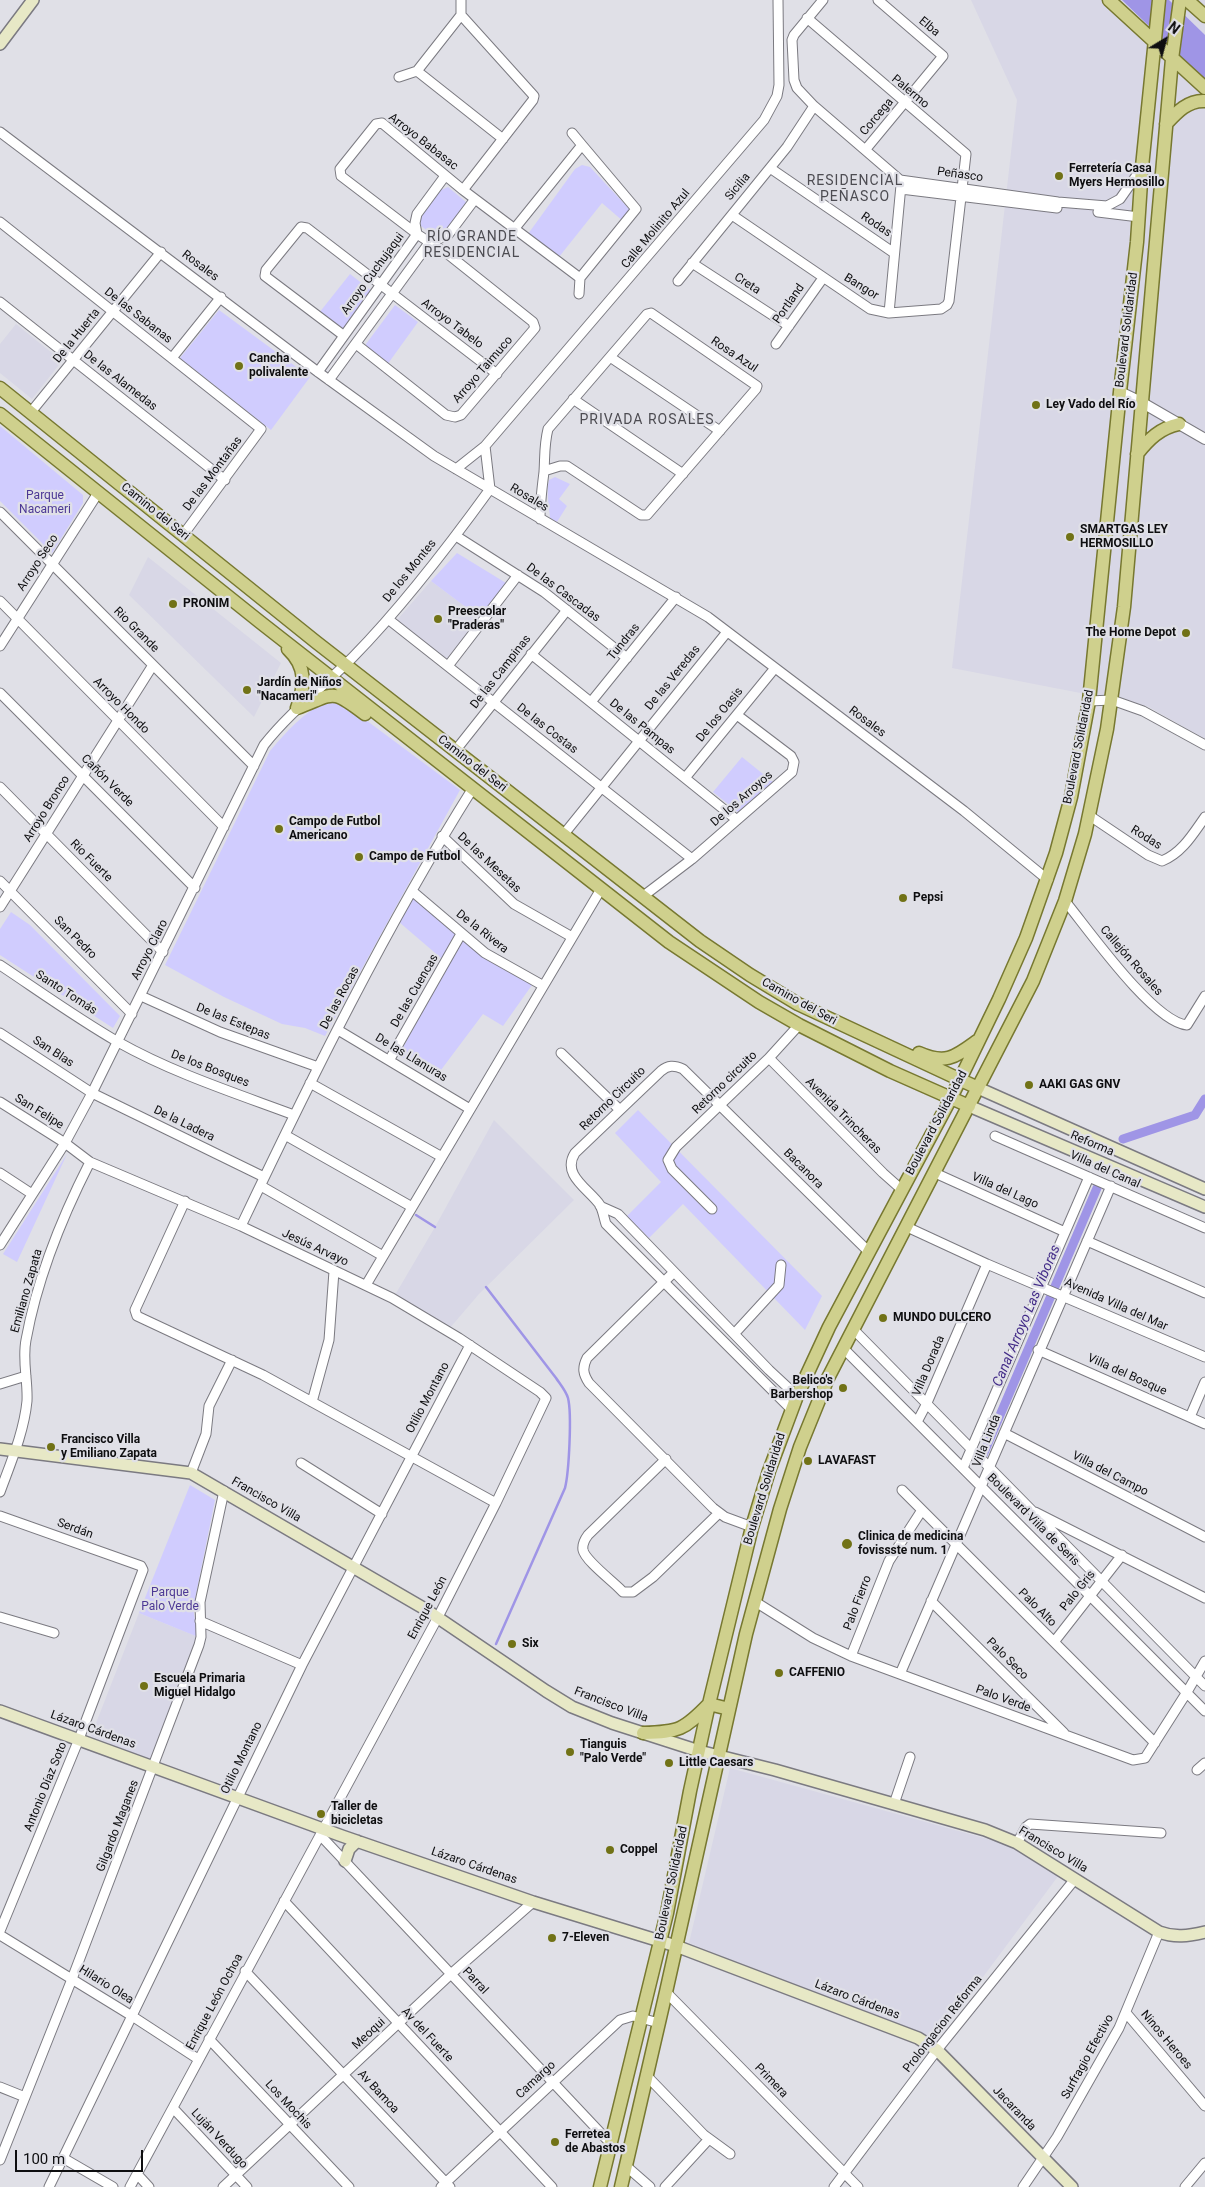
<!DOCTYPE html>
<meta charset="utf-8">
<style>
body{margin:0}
#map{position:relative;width:1205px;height:2187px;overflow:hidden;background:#e0e0e7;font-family:Roboto,sans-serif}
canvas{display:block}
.north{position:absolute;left:1140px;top:15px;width:50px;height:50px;-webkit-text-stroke:4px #e0e0e7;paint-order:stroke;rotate:37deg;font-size:14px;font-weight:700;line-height:20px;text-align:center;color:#0e0e10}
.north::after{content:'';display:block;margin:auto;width:18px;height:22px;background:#0e0e10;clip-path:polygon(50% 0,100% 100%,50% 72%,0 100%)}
.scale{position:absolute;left:15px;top:2150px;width:128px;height:22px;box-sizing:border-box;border:2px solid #0e0e10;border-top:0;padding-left:6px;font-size:15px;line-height:18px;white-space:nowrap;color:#0e0e10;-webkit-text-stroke:4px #e0e0e7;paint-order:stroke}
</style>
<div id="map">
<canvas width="1205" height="2187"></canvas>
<div class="north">N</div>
<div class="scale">100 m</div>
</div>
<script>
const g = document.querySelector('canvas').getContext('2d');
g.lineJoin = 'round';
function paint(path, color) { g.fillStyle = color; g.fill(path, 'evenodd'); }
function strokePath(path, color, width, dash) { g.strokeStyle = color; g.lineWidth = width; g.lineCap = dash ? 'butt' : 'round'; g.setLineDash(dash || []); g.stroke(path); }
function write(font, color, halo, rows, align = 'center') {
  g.font = font + ' Roboto,sans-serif'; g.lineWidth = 4.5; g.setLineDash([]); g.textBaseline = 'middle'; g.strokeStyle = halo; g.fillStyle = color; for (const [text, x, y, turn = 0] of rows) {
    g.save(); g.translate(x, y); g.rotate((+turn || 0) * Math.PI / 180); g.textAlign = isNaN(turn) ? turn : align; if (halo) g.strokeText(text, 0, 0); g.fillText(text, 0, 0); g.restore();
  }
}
const built = new Path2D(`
 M 971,0 L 1205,0 L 1205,739 L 1147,706 L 952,668 L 1017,100 Z
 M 16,324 L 62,361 L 32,399 L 0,373 L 0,344 Z
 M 148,557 L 281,663 L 254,717 L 129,595 Z
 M 431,581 L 479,617 L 447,659 L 397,620 Z
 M 494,1120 L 574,1200 L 479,1294 L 449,1329 L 395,1295 L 435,1227 Z
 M 139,1613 L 198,1637 L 150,1760 L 91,1736 Z
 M 730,1768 L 1002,1843 L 1059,1875 L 936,2040 L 689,1943 Z`);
const green = new Path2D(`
 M 582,165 L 590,167 L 631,211 L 624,222 L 602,203 L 559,257 L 528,234 L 575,169 Z
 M 448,187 L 466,202 L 465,208 L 445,236 L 436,237 L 421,226 L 420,218 L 441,190 Z
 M 350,274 L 373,292 L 344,331 L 319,313 Z
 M 395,305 L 418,322 L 387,365 L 366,349 L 366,344 Z
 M 219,310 L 310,377 L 271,430 L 180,358 Z
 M 0,426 L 83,495 L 83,503 L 52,553 L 0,501 Z
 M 555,477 L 570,484 L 559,499 L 567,506 L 557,522 L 550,518 C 549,506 546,492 549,480 Z
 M 457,553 L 506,583 L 479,617 L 431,581 Z
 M 327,701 L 343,703 L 460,790 L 325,1036 L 305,1028 L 282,1024 L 224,997 L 165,965 L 270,751 C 287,731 303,713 327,701 Z
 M 742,757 L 773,782 L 738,812 L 713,792 Z
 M 413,895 L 487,960 L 532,985 L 503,1026 L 483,1014 L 435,1078 L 399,1055 L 448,964 L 399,922 Z
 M 11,912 L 30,925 L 120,1016 L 113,1028 L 0,955 L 0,929 Z
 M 638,1110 L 822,1296 L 805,1330 L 683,1204 L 649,1238 L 627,1216 L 661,1182 L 615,1133 Z
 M 67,1154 L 17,1262 L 3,1254 Z
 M 190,1485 L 215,1500 L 193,1609 L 198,1637 L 139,1613 Z`);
const water = new Path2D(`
 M 1122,0 L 1169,0 L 1205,35 L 1205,80 Z`);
const stream = new Path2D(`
 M 416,1215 L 435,1227
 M 486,1287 L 556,1378 C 560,1384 566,1391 568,1398 C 572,1414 569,1472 565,1488 L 496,1644`);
const canal = new Path2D(`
 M 1123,1139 L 1195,1115 L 1205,1099
 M 983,1455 L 1097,1188`);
const minor = new Path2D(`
 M 461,0 L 461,15
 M 823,0 L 794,35 L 792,40 L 794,80 L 797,88 L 814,106 L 900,180 L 1058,202 L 1107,206 L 1120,199 L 1141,169
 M 399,77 L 417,71
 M 0,132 L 318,372 L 434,456 L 708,617 L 964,811 L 1048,880
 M 572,133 L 582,145
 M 866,149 L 943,56 L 878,0
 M 770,168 L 894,253
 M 901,189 L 1057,208
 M 463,190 L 533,100 L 534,96 L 461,15 L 417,71 L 503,139
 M 1098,212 L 1139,217
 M 732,215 L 870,309 L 889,313 L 941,309 L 947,305 L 949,301 L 966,154 L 807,18
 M 0,222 L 261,429 L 183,535
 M 692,263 L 789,326
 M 678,281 L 787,147 L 814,106
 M 579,294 L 580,278
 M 0,302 L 225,480
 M 889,313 L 901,185
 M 343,335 L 265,276 L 266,270 L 301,227 L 307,228 L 497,374
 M 356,344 L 446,415 L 455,417 L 461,415 L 535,328 L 533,322 L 449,255 L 417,234 L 341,176 L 340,169 L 376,124 L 382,123 L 463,190 L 580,278 L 636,209 L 582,145 L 515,228
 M 776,344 L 823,278
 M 610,357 L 720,431
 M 172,358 L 221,297
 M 318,372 L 417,234 L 415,223 L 417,214 L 445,176
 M 329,380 L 429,243 L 448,235 L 475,199
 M 573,399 L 683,474
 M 31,412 L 161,252
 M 456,469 L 485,446 L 764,120 L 777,96 L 779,85 L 778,0
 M 0,512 L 254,766
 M 540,519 C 540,503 542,488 544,472 C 545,456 544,445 548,429 L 647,314 L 651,313 L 757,386 L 756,389 L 647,515 L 641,515 L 567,466 L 560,466 L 544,471
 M 456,536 L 544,592 L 627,658
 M 0,601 L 224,827
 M 388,619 L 692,859
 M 0,646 L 98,493
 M 531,654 L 737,820
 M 448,666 L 518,575
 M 0,693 L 195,888
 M 1089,701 L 1112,700 L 1143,711 L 1205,745
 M 591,702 L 676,597
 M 455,751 L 567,610
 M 685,778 L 775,668
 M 0,787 L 163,952
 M 1090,816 L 1148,855 L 1162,861 C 1182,853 1193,834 1205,817
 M 564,834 L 727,632
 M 442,836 L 514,904 L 572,937
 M 0,881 L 132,1014
 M 412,891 L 485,953 L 542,985
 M 642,897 L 692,859 L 792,772 L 794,762 L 791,756 L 737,715
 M 1065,901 C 1088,929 1153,1022 1187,1025 L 1205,996
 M 0,907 L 153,665
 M 0,965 C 39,991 78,1019 118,1042 C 173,1073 235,1093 294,1115
 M 141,996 L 220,1032 L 318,1067
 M 338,1030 L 470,1109
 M 0,1033 L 92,1093 L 264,1177
 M 561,1053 L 620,1110
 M 769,1058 L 883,1173 L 901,1189
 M 390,1059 L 461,934
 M 310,1083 L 442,1157
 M 0,1102 L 65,1143 L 90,1162 L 241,1226 L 392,1298 L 459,1338 L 540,1392 L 546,1398 L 496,1503 L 438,1617 L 130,2187
 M 285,1135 L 412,1207
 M 995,1136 L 1205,1228
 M 0,1173 L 32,1194
 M 935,1173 L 1065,1232
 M 261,1186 L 383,1256
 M 185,1201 L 135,1310 L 137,1316 L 263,1375 L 496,1503
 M 600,1206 L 618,1214 L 769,1370 L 797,1396
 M 712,1209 L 672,1169 L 668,1160 L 676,1147 L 769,1058 L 799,1025
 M 241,1226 C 312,1077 385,928 473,788
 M 907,1227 L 987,1264 L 1205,1357
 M 1087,1241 L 1205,1293
 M 0,1245 L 65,1143 L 92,1093 L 264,745 C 290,712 323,687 353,657 C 403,606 448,547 490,489 L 485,446
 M 674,1272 L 587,1358 C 582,1368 583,1374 589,1383 L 713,1508 L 725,1517 L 752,1527
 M 366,1285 L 601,889
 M 853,1329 L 1205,1686
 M 735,1333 L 779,1285 L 781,1265
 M 843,1348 L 1205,1711
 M 1038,1350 L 1205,1424
 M 0,1384 L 26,1376
 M 312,1402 L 329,1340 L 334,1271
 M 792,1410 L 606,1224 C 604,1218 603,1211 600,1205 C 589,1189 561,1175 575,1153 L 661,1071 C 668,1065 674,1065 683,1069 L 869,1252
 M 1190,1417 L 1205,1382
 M 917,1422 L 926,1405 L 987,1264
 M 1004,1433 L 1205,1537
 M 666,1459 L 588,1535 C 585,1539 582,1544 583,1550 C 585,1560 611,1580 619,1588 L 623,1592 L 633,1592 L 653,1577 L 719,1513
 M 301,1463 L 382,1514
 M 963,1468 L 1089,1177
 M 191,1473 L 206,1434 L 209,1406 L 232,1360
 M 902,1490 L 1155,1743
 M 0,1492 C 11,1462 24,1432 27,1401 C 28,1380 22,1360 26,1340 C 37,1279 62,1217 90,1162
 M 1035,1512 L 1205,1598
 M 0,1516 L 141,1566 L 143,1570 L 79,1739 L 0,1931
 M 754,1601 L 813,1638 L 851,1656 L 1133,1760 L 1145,1758 L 1187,1692 L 1205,1661
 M 931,1601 L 1064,1733
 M 0,1617 L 54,1633
 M 200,1621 L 302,1665
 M 1054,1642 L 1122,1555
 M 851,1656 L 889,1561 L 922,1510
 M 900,1674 L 1111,1186
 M 1197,1770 L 1205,1763
 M 894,1804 L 910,1757
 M 321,1836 L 611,2144
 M 1017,1843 L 1026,1827 L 1030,1824 L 1161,1833
 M 284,1901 L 552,2187
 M 0,1935 L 132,2016 L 198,2059
 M 245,1971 L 450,2187
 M 666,1992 L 858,2187
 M 1127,2014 L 1205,2106
 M 209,2039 L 349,2187
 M 646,2075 L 704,2135 L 730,2154
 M 0,2087 L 25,2097
 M 173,2108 L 247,2187
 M 63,2158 L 113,2187
 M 0,2160 L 72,1979 L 199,1645 L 201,1637 L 200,1602 L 224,1491
 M 626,2166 L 650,2187
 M 137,2174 L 149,2187
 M 49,2187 L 302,1665 L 470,1345
 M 223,2187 L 451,1974 L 533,1902
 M 441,2187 L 620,2020 L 633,2016 L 659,2023
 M 665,2187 L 709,2139
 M 834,2187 L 937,2050 L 1075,1879
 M 1023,2187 L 1057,2137 L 1119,2028 L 1159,1932
 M 1185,2187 L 1205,2163`);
const tertiary = new Path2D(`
 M 1120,392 L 1141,402 L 1205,439`);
const secondary = new Path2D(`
 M 0,44 L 33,0
 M 978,1088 L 1205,1189
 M 969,1106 L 1205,1207
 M 0,1449 L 191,1473 L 425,1609 L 546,1691 L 572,1707 L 612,1723 L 699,1751 L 775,1770 L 985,1830 L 1017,1843 L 1159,1932 C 1175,1938 1188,1936 1205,1932
 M 0,1711 L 342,1836 L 533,1902 L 676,1946 L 918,2038 L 937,2050 L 1072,2187
 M 345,1861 L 349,1849 L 357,1841`);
const primary = new Path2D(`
 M 1109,0 L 1205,88
 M 1187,0 L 1205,16
 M 1166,124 C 1177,112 1188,100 1205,101
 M 0,388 L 316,642 L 700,941 L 750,975 L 798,1004 L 978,1088
 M 0,414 L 260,622 L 669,942 L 759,1002 L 799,1025 L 890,1071 L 969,1106
 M 1137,454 C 1149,439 1160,428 1179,424
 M 288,649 C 307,667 305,686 297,708
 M 297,708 C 335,694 330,687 365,714
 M 919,1053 C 946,1065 955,1057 977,1041
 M 643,1733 C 679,1732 684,1730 709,1704 L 729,1709
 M 600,2187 L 667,1913 L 690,1791 L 709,1704 L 752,1527 L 769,1471 L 797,1396 L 829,1327 L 951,1098 L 999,999 L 1026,938 L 1056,853 L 1071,797 L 1089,701 L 1120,392 L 1137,242 L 1142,167 L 1159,0
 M 621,2187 L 666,1992 L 746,1634 L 780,1509 L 800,1447 L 828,1378 L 1033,981 L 1065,901 L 1085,834 L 1107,729 L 1124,607 L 1172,59 L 1180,0`);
const markers = [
 [1059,176,5,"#717216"],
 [239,366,5,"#717216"],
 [1036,405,5,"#717216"],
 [1070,537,5,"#717216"],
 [173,604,5,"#717216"],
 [438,619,5,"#717216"],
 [1186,633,5,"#717216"],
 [247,690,5,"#717216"],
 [279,829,5,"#717216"],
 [359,857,5,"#717216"],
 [903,898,5,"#717216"],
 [1029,1085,5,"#717216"],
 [883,1318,5,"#717216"],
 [843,1388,5,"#717216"],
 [51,1447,5,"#717216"],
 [808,1461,5,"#717216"],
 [847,1544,6,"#717216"],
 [512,1644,5,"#717216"],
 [779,1673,5,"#717216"],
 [144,1686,5,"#717216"],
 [570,1752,5,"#717216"],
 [669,1763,5,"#717216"],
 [321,1814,5,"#717216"],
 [610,1850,5,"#717216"],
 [552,1938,5,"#717216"],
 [555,2142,5,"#717216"]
];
const streetNames = [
 ["Elba",929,27,40],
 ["Palermo",910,92,40],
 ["Corcega",877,117,-50],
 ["Arroyo Babasac",423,142,38],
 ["Peñasco",960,175,8],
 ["Sicilia",738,187,-50],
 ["Rodas",876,225,34],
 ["Calle Molinito Azul",656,229,-50],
 ["Rosales",200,266,37],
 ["Arroyo Cuchujaqui",373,274,-54],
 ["Creta",747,284,33],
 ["Bangor",861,287,32],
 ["Portland",789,304,-55],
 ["De las Sabanas",138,316,38],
 ["Arroyo Tabelo",452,324,37],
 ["Boulevard Solidaridad",1127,330,-83],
 ["De la Huerta",77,336,-51],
 ["Rosa Azul",734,355,34],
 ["Arroyo Taimuco",483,370,-49],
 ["De las Alamedas",120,381,38],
 ["De las Montañas",213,474,-53],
 ["Rosales",529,498,31],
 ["Camino del Seri",155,512,39],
 ["Arroyo Seco",38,563,-57],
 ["De los Montes",410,571,-51],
 ["De las Cascadas",563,593,37],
 ["Rio Grande",136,630,45],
 ["Tundras",624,642,-51],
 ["De las Campinas",501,672,-52],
 ["De las Veredas",673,678,-51],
 ["Arroyo Hondo",121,706,45],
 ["De los Oasis",720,715,-51],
 ["Rosales",867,722,37],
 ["De las Pampas",642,727,39],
 ["De las Costas",547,729,38],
 ["Boulevard Solidaridad",1079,747,-79],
 ["Camino del Seri",472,764,38],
 ["Cañón Verde",107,781,45],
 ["De los Arroyos",742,799,-41],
 ["Arroyo Bronco",47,809,-58],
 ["Rodas",1146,838,32],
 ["Rio Fuerte",91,861,45],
 ["De las Mesetas",489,863,43],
 ["De la Rivera",482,932,38],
 ["San Pedro",75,938,45],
 ["Arroyo Claro",150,950,-63],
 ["Callejón Rosales",1131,961,49],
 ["De las Cuencas",415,991,-60],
 ["Santo Tomás",66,993,33],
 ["De las Rocas",340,998,-62],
 ["Camino del Seri",799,1002,29],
 ["De las Estepas",233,1022,22],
 ["San Blas",53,1052,33],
 ["De las Llanuras",411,1058,31],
 ["De los Bosques",210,1069,21],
 ["Retorno circuito",725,1083,-44],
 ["Retorno Circuito",613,1099,-44],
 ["San Felipe",39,1112,32],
 ["Avenida Trincheras",843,1116,45],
 ["Boulevard Solidaridad",937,1123,-62],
 ["De la Ladera",184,1124,26],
 ["Reforma",1092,1144,23],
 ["Bacanora",803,1169,45],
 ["Villa del Canal",1105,1170,24],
 ["Villa del Lago",1005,1191,24],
 ["Jesús Arvayo",315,1248,25],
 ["Emiliano Zapata",27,1291,-74],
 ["Avenida Villa del Mar",1116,1305,24],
 ["Villa Dorada",929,1366,-67],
 ["Villa del Bosque",1127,1375,24],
 ["Otilio Montano",428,1398,-62],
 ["Villa Linda",987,1441,-68],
 ["Villa del Campo",1110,1474,27],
 ["Boulevard Solidaridad",765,1489,-73],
 ["Francisco Villa",266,1500,30],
 ["Boulevard Viila de Seris",1033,1520,45],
 ["Serdán",75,1529,20],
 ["Palo Gris",1078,1591,-51],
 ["Palo Fierro",858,1603,-69],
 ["Enrique León",428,1608,-62],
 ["Palo Alto",1037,1608,45],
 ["Palo Seco",1007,1659,45],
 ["Palo Verde",1003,1699,20],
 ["Francisco Villa",611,1705,21],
 ["Lázaro Cárdenas",93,1730,20],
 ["Otilio Montano",242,1758,-64],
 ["Antonio Díaz Soto",46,1787,-68],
 ["Gilgardo Maganes",118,1826,-69],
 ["Francisco Villa",1053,1850,31],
 ["Lázaro Cárdenas",474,1866,19],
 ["Boulevard Solidaridad",672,1883,-78],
 ["Parral",475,1981,47],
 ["Hilario Olea",106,1985,32],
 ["Lázaro Cárdenas",857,2000,21],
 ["Enrique León Ochoa",215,2002,-62],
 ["Prolongacion Reforma",943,2024,-52],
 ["Meoqui",369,2034,-43],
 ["Av del Fuerte",427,2035,47],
 ["Ninos Heroes",1166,2040,50],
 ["Surfragio Efectivo",1088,2057,-61],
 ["Camargo",536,2080,-43],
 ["Primera",771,2081,46],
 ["Av Bamoa",378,2092,47],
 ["Los Mochis",288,2105,47],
 ["Jacaranda",1014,2109,46],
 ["Luján Verdugo",219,2139,47]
];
const poiNames = [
 ["Ferretería Casa",1069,169],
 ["Myers Hermosillo",1069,183],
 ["Cancha",249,359],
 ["polivalente",249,373],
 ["Ley Vado del Río",1046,405],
 ["SMARTGAS LEY",1080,530],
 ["HERMOSILLO",1080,544],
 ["PRONIM",183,604],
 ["Preescolar",448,612],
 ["\"Praderas\"",448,626],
 ["The Home Depot",1176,633,"right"],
 ["Jardín de Niños",257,683],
 ["\"Nacameri\"",257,697],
 ["Campo de Futbol",289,822],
 ["Americano",289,836],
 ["Campo de Futbol",369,857],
 ["Pepsi",913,898],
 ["AAKI GAS GNV",1039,1085],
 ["MUNDO DULCERO",893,1318],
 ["Belico's",833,1381,"right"],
 ["Barbershop",833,1395,"right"],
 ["Francisco Villa",61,1440],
 ["y Emiliano Zapata",61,1454],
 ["LAVAFAST",818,1461],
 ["Clinica de medicina",858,1537],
 ["fovissste num. 1",858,1551],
 ["Six",522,1644],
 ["CAFFENIO",789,1673],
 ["Escuela Primaria",154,1679],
 ["Miguel Hidalgo",154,1693],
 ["Tianguis",580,1745],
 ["\"Palo Verde\"",580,1759],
 ["Little Caesars",679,1763],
 ["Taller de",331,1807],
 ["bicicletas",331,1821],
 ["Coppel",620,1850],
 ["7-Eleven",562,1938],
 ["Ferretea",565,2135],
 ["de Abastos",565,2149]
];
const parkNames = [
 ["Parque",45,496],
 ["Nacameri",45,510],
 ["Parque",170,1593],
 ["Palo Verde",170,1607]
];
const neighbourhoodNames = [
 ["RESIDENCIAL",855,181],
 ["PEÑASCO",855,197],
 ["RÍO GRANDE",472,237],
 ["RESIDENCIAL",472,253],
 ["PRIVADA ROSALES",647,420]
];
const waterNames = [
 ["Canal Arroyo Las Viboras",1027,1316,-67]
];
paint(built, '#d8d7e6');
paint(green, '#d0ccfe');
paint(water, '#9f95e6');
strokePath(stream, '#9f95e6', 2.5);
strokePath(canal, '#9f95e6', 9);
strokePath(minor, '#7b7a81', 11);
strokePath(tertiary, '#7b7a81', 12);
strokePath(secondary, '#7b7a81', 14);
strokePath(primary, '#777830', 15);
strokePath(minor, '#fff', 9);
strokePath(tertiary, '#fff', 10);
strokePath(secondary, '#e7e8c6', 11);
strokePath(primary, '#cfd08d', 12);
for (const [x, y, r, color] of markers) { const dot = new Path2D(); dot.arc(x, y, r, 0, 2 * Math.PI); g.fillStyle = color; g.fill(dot); strokePath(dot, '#e0e0e7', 2); }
write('12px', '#0e0e10', '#e0e0e7', streetNames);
write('bold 12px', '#0e0e10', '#e0e0e7', poiNames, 'left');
write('12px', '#4c3895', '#e0e0e7', parkNames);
g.letterSpacing = '1px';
write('14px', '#4d4c52', '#e0e0e7', neighbourhoodNames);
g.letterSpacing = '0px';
write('italic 14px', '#422b87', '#e0e0e7', waterNames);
</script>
